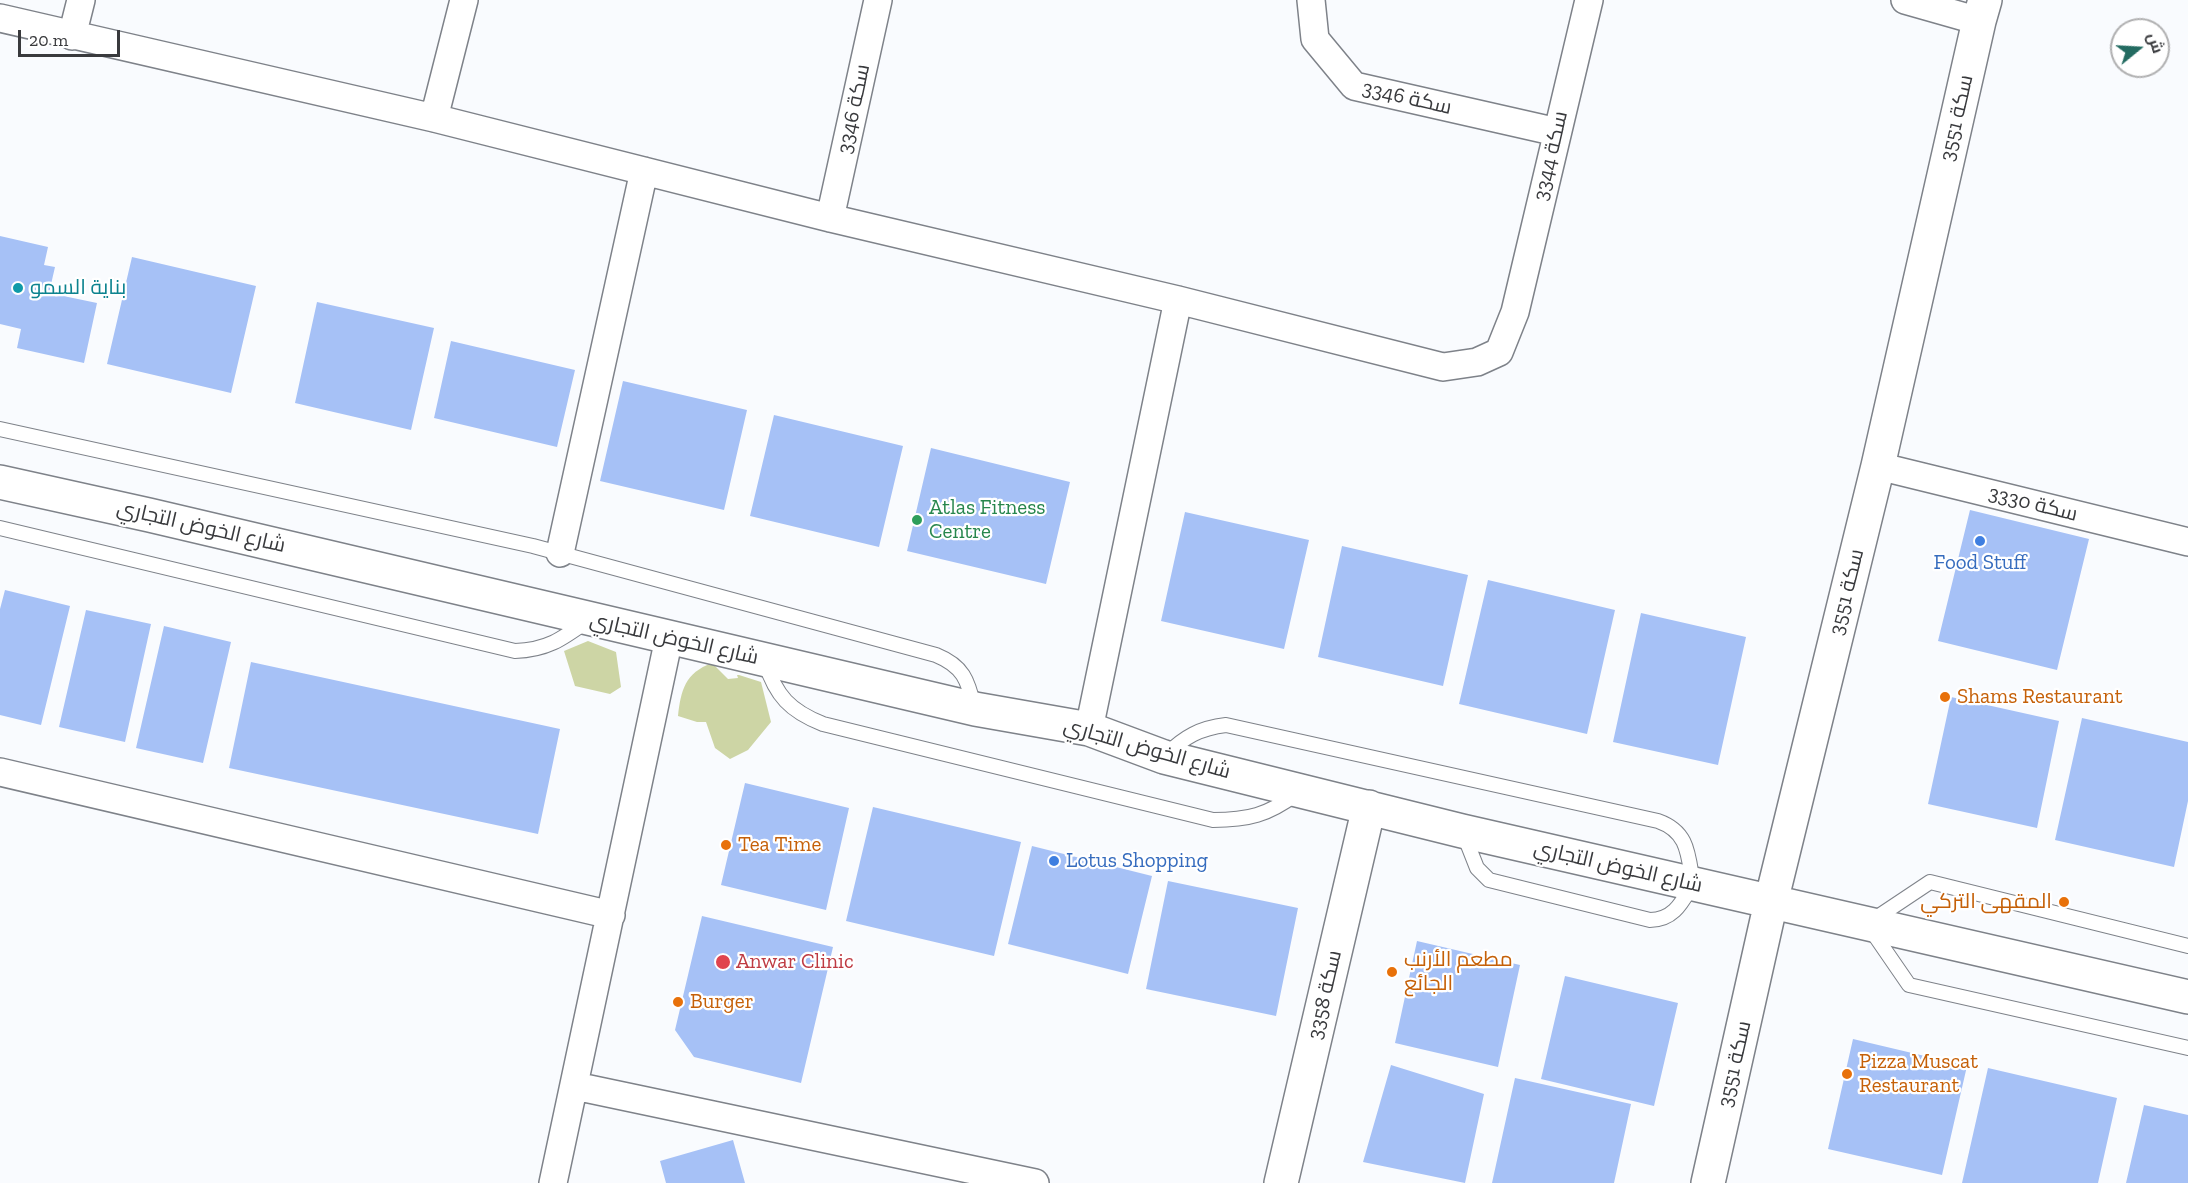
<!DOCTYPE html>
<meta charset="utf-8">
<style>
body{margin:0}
#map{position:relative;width:2188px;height:1183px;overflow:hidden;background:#f9fbfe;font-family:"Zilla Slab",Cairo,serif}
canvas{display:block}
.north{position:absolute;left:2110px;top:18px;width:60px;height:60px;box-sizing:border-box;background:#fff;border:2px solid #b0b0b1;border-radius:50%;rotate:72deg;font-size:16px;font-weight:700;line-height:24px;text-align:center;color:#393a3d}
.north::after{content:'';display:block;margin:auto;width:21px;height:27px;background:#236b61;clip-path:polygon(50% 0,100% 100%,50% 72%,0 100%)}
.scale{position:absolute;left:18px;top:30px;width:102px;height:27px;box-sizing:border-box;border:3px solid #393a3d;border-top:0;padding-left:8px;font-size:18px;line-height:21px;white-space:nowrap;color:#393a3d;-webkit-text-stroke:4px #fff;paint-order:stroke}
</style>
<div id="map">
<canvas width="2188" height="1183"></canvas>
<div class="north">ش</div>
<div class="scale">20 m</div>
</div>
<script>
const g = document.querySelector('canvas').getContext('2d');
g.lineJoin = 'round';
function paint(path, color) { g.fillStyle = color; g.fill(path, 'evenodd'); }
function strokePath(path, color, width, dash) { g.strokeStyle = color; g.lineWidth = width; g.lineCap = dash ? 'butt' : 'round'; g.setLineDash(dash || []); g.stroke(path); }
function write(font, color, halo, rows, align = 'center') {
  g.font = font + ' "Zilla Slab",Cairo,serif'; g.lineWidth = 4.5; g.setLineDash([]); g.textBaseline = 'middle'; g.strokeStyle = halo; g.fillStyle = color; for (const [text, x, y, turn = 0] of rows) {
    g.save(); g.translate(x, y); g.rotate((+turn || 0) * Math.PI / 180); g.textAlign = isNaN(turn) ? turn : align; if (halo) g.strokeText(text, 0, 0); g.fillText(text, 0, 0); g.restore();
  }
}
const green = new Path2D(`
 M 588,641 L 616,652 L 621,687 L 610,694 L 575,686 L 564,651 Z
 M 712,663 L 728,679 L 738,678 L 737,675 L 739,675 L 761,682 L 771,722 L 748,750 L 730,759 L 715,748 L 706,722 L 697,722 L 678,716 C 681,690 685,673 712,663 Z`);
const building = new Path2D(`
 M 0,236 L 48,247 L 44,265 L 55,267 L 49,293 L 97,303 L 84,363 L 17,348 L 21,329 L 0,324 Z
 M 132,257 L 256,286 L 231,393 L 107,364 Z
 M 317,302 L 434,328 L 411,430 L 295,403 Z
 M 451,341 L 575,370 L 557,447 L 434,418 Z
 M 623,381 L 747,410 L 724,510 L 600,481 Z
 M 774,415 L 903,446 L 879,547 L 750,516 Z
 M 931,448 L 1070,482 L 1046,584 L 907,551 Z
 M 1970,510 L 2089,539 L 2057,670 L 1938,641 Z
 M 1185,512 L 1309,540 L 1284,649 L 1161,621 Z
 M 1342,546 L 1468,575 L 1443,686 L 1318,657 Z
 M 1488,580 L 1615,610 L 1587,734 L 1459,704 Z
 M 5,590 L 70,606 L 41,725 L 0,715 L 0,609 Z
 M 86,610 L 151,624 L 125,742 L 59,727 Z
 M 1641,613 L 1746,637 L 1718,765 L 1613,742 Z
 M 164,626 L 231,642 L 203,763 L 136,748 Z
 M 251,662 L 560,729 L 538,834 L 229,768 Z
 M 1951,697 L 2059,721 L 2037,828 L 1928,804 Z
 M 2082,718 L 2188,742 L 2188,801 L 2174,867 L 2055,840 Z
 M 745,783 L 849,808 L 826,910 L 721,885 Z
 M 873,807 L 1021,842 L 994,956 L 846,921 Z
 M 1032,846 L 1152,876 L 1128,974 L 1008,944 Z
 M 1168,881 L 1298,908 L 1276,1016 L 1146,989 Z
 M 702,916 L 833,947 L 801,1083 L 694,1057 L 675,1030 Z
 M 1417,941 L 1520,965 L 1498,1067 L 1395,1043 Z
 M 1565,976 L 1678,1003 L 1654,1106 L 1541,1079 Z
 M 1853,1039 L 1967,1066 L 1942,1175 L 1828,1149 Z
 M 1391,1065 L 1484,1094 L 1465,1183 L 1363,1162 Z
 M 1988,1068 L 2117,1098 L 2098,1183 L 1962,1183 Z
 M 1515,1078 L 1631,1104 L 1614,1183 L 1492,1183 Z
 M 2144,1105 L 2188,1115 L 2188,1183 L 2126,1183 Z
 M 733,1140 L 745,1183 L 666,1183 L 660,1161 Z`);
const lane = new Path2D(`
 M 0,429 L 533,546 L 936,655 C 963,666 968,680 974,707
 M 0,528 L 515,651 C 547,650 562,639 587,621
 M 765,662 C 776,696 790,711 823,724 L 1213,820 C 1248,820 1268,815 1296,794
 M 1166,755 C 1184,737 1200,728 1226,725 L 1658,821 C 1689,832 1688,855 1693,884 C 1682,902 1674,920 1650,920 L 1489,880 L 1477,868 L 1464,835
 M 2188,946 L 1930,882 L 1867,924 L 1909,985 L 2188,1048`);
const street = new Path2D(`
 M 1311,0 L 1315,39 L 1354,86 L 1557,132
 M 1905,0 L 1979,21
 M 0,18 L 434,118 L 830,218 L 1178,300 L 1443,367 L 1477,362 L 1499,352 L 1515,312 L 1589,0
 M 72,36 L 81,0
 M 434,118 L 464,0
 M 830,218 L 878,0
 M 1878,466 L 2188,542
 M 560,553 L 644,171
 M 1089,729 L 1178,300
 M 0,772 L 611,915
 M 575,1086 L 1035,1183
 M 553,1183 L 669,638`);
const secondary = new Path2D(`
 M 0,482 L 149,515 L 975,709 L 1089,729 L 1164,757 L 1462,831 L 2188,997
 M 1281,1183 L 1369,807
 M 1708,1183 L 1771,902 L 1878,466 L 1979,21 L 1985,0`);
const markers = [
 [18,288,6,"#0f9aa8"],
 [917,520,6,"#2e9e5b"],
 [1980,541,6,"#3f7fe0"],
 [1945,697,6,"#e8710a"],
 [726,845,6,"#e8710a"],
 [1054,861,6,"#3f7fe0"],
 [2064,902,6,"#e8710a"],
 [723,962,8,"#e0444e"],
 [1392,972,6,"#e8710a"],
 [678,1002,6,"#e8710a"],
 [1847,1074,6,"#e8710a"]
];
const streetNames = [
 ["سكة 3346",1407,98,13],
 ["سكة 3346",854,109,-78],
 ["سكة 3551",1957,118,-77],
 ["سكة 3344",1551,156,-77],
 ["سكة 3330",2033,504,14],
 ["شارع الخوض التجاري",201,527,13],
 ["سكة 3551",1847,592,-76],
 ["شارع الخوض التجاري",674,639,13],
 ["شارع الخوض التجاري",1147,749,16],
 ["شارع الخوض التجاري",1618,867,13],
 ["سكة 3358",1325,995,-77],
 ["سكة 3551",1735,1064,-77]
];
const cultureNames = [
 ["بناية السمو",30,288]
];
const leisureNames = [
 ["Atlas Fitness",929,508],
 ["Centre",929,532]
];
const shopNames = [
 ["Food Stuff",1980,563],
 ["Lotus Shopping",1066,861,"left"]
];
const foodNames = [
 ["Shams Restaurant",1957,697],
 ["Tea Time",738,845],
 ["المقهى التركي",2052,902,"right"],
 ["مطعم الأرنب",1404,960],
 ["الجائع",1404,984],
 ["Burger",690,1002],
 ["Pizza Muscat",1859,1062],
 ["Restaurant",1859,1086]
];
const healthNames = [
 ["Anwar Clinic",736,962]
];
paint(green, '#cdd5a5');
paint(building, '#a6c1f6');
strokePath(lane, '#7e8289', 16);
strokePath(street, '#7e8289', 30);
strokePath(secondary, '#7e8289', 36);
strokePath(lane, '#fff', 14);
strokePath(street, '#fff', 27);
strokePath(secondary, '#fff', 33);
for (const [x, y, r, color] of markers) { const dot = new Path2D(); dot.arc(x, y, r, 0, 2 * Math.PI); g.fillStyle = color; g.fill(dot); strokePath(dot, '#fff', 2); }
write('21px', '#393a3d', '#fff', streetNames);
write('21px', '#0d838f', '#fff', cultureNames, 'left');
write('21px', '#27864d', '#fff', leisureNames, 'left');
write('21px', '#366cbe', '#fff', shopNames);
write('21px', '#c56008', '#fff', foodNames, 'left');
write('21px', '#be3a42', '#fff', healthNames, 'left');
</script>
